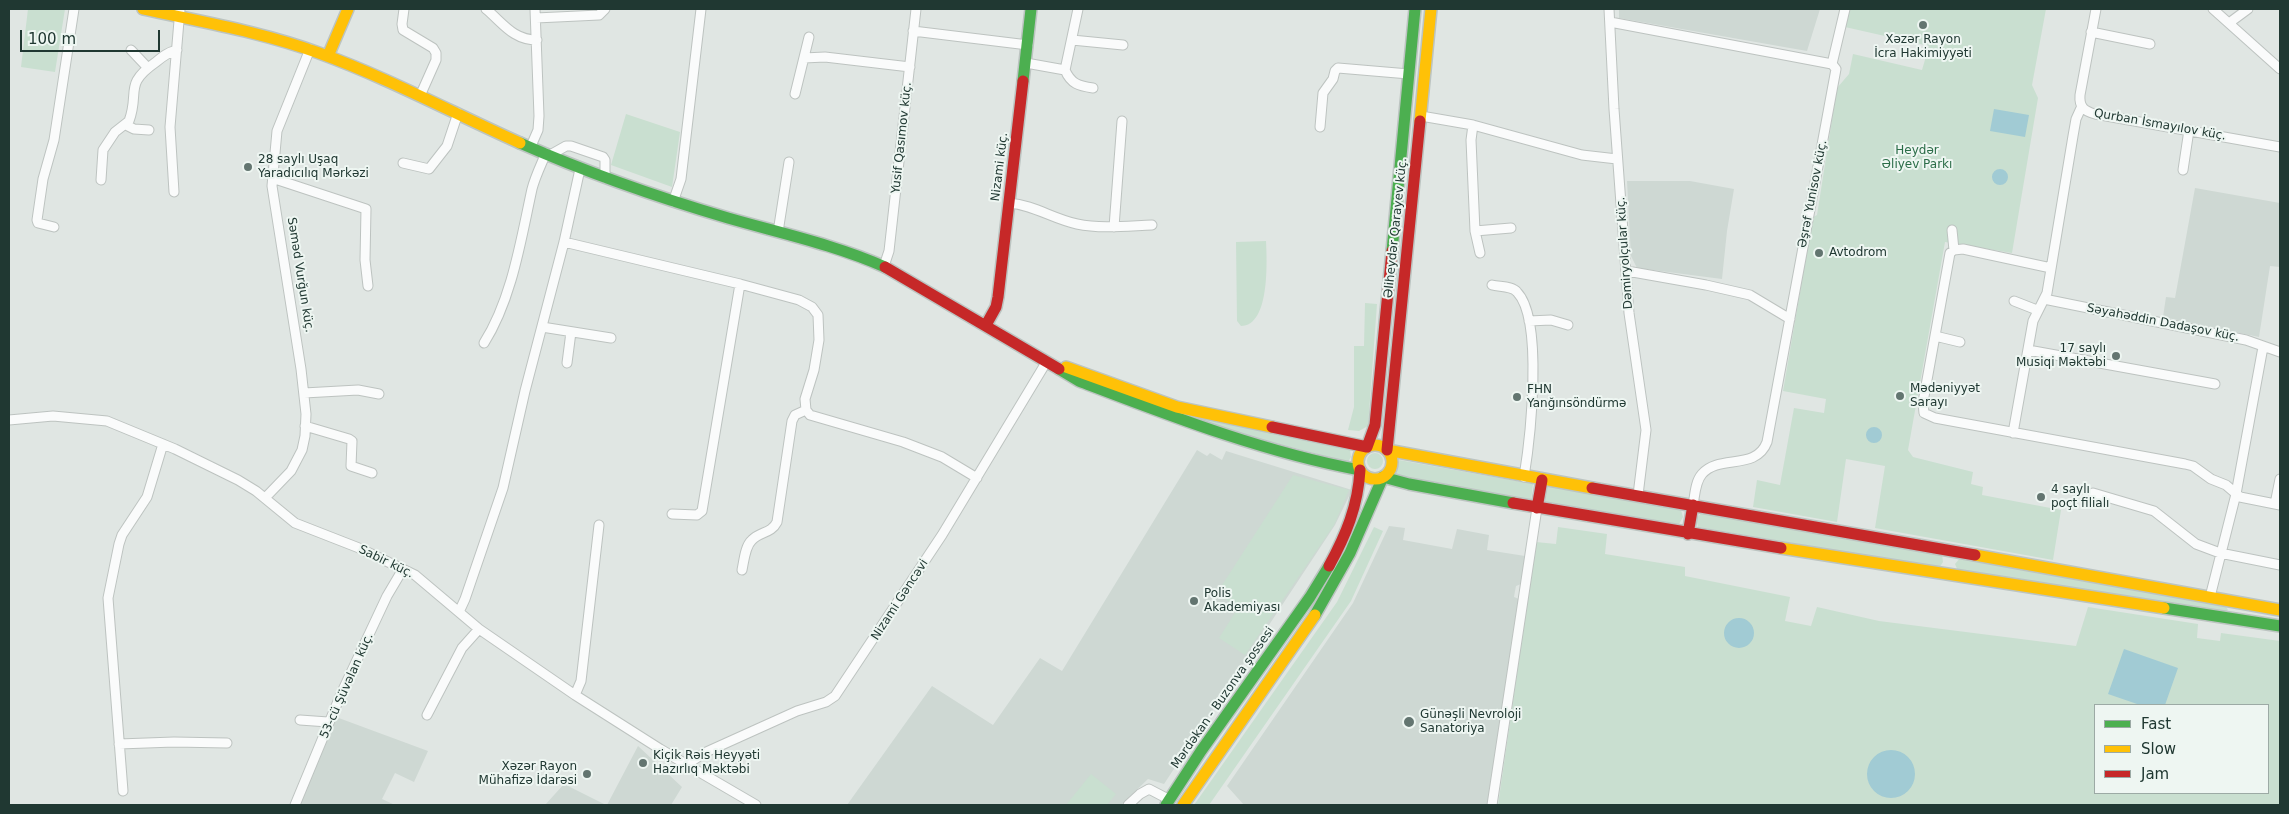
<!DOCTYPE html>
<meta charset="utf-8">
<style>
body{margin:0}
#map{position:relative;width:2289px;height:814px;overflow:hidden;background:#e0e6e3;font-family:"DejaVu Sans",sans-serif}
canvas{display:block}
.frame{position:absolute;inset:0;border:10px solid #203832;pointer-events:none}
.legend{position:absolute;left:2094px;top:704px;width:175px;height:90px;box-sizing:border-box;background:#eef6f2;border:1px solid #9caaa5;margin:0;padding:6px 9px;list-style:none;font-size:15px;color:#203832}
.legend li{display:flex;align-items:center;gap:10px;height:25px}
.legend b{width:25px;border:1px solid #9caaa5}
.scale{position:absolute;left:20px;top:30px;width:140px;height:22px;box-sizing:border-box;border:2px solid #203832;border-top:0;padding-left:6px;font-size:15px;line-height:18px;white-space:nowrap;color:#203832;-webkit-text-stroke:4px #eef6f2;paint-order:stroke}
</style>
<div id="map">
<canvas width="2289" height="814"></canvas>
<div class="frame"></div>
<ul class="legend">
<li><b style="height:6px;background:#4caf50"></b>Fast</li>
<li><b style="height:6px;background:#ffc107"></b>Slow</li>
<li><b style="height:6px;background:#c62828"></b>Jam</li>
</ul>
<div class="scale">100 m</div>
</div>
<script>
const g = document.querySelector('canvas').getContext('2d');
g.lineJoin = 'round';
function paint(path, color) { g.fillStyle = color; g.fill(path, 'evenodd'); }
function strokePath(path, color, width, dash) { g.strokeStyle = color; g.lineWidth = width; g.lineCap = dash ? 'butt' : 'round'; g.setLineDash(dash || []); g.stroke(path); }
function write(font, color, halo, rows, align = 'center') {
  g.font = font + ' "DejaVu Sans",sans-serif'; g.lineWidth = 4; g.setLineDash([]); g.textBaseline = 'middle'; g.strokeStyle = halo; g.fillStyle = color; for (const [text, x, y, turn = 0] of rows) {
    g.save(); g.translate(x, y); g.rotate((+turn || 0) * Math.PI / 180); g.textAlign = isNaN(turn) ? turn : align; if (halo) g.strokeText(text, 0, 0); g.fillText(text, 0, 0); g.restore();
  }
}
const built = new Path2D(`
 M 1619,9 L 1820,9 L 1807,51 L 1619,18 Z
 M 1627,181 L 1690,181 L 1734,189 L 1727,231 L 1722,279 L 1637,268 L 1631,256 Z
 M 2195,188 L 2280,203 L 2280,267 L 2270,266 L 2259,337 L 2163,317 L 2166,297 L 2175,298 Z
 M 1197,450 L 1207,456 L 1210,453 L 1222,460 L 1226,451 L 1352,490 L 1335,525 L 1164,784 L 1148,779 L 1121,805 L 847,805 L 932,686 L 993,725 L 1040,658 L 1062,671 Z
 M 1389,526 L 1405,528 L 1403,540 L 1452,549 L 1457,529 L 1489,535 L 1487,550 L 1525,556 L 1521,584 L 1516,586 L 1515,591 L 1514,597 L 1519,599 L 1487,805 L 1244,805 L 1227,786 L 1353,603 Z
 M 336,717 L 428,751 L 414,782 L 395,773 L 382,799 L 395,805 L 300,805 Z
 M 638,746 L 682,787 L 671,805 L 607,805 Z
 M 564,784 L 606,805 L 545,805 Z`);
const green = new Path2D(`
 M 28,9 L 65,9 L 55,72 L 21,67 Z
 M 1850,9 L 2046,9 L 2032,85 L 2038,98 L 2012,253 L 1945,242 L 1908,450 L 1913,457 L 1973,472 L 1971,484 L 1983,487 L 1982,495 L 2061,510 L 2053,560 L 1875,528 L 1885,466 L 1846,459 L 1837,522 L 1753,507 L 1757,480 L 1780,485 L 1794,408 L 1824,413 L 1826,399 L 1783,391 L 1813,217 L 1817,215 L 1837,88 L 1849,74 L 1853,54 L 1922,70 L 1929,46 L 1845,27 Z
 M 626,114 L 680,132 L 672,187 L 611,165 Z
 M 1266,241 C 1267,261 1270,326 1241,326 L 1237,321 L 1236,242 Z
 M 1365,303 L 1377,304 L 1368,426 L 1359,431 L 1348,430 L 1354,407 L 1354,346 L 1364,346 Z
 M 1191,416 L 1350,450 L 1351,457 L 1348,462 L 1191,421 Z
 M1367 461a8 8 0 1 1 16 0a8 8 0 1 1-16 0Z
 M 1399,460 L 1533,484 L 1531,501 L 1396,476 L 1396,467 Z
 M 1293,475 L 1349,490 L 1334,525 L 1245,655 L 1219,638 L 1238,608 L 1217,593 Z
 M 1548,486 L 1681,510 L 1683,517 L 1679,524 L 1545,503 Z
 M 1701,513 L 1942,554 L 1943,562 L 1939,568 L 1698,527 L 1696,519 Z
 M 1374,527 L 1383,531 L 1351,601 L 1209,805 L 1194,805 L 1337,602 Z
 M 1558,527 L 1607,534 L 1605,554 L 1685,567 L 1685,576 L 1790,597 L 1785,621 L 1811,626 L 1817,607 L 1879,621 L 2076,646 L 2088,607 L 2198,624 L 2197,638 L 2220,641 L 2221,633 L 2280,641 L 2280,805 L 1498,805 L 1536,542 L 1556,544 ZM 2095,705 L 2268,705 L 2268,793 L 2095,793 Z
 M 1960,558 L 2225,605 L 2228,610 L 2224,613 L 1958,571 L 1955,564 Z
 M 1091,774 L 1116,794 L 1107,805 L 1066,805 Z`);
const water = new Path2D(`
 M 1994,109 L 2029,115 L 2025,137 L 1990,131 Z
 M1992 177a8 8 0 1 1 16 0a8 8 0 1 1-16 0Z
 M1866 435a8 8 0 1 1 16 0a8 8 0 1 1-16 0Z
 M1724 633a15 15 0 1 1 30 0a15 15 0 1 1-30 0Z
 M 2124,649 L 2178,668 L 2165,705 L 2140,705 L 2108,694 Z
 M1867 774a24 24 0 1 1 48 0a24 24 0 1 1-48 0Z`);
const street = new Path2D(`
 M 404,9 L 402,24 L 403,30 L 433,48 L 436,53 L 436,60 L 420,96
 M 486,9 C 503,23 513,40 537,40
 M 1609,9 L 1614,109 L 1629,313 L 1646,430 L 1638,495
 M 2096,9 L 2080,95 C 2079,107 2084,111 2095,114 L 2280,147
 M 2213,9 L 2280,69
 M 536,18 L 599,15 L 605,9
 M 1610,22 L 1832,64 L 1836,69 L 1767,442 C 1756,471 1719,454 1702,474 C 1695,482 1695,495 1693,505
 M 2229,23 L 2248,9
 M 913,31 L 1028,45
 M 2091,32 L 2150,44
 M 1072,40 L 1123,45
 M 131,50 L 148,68
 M 804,58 L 825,57 L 910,67
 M 1026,63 L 1065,70 L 1078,9
 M 1832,64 L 1845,9
 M 1065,70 C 1071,84 1079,86 1093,88
 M 795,94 L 809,37
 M 1421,116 L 1473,125 L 1582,155 L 1617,159
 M 126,125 L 134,129 L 149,130
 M 1473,125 L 1471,140 L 1475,231 L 1480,253
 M 1320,127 L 1323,93 L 1333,79 L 1335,71 L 1338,68 L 1409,74
 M 531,146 L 538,130 L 539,116 L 535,9
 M 550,155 L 566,146 L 571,146 L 603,157 L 605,160 L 605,178
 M 403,163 L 429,169 L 447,146 L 458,113
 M 2183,170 L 2189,130
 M 272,178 L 366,209 L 365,260 L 368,286
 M 101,180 L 103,150 L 115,132 L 129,121 C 140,91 123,85 156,62 C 162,57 168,52 177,50
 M 174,192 L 170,127 L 180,9
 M 673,202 L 681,179 L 701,9
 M 1009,203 C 1034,205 1053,219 1077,224 C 1101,229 1127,226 1152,225
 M 54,227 L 38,223 L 37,220 L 43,179 L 54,140 L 74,9
 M 1114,227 L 1122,121
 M 1952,230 L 1954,250
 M 1475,231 L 1511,228
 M 778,232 L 789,162
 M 564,242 L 740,284 L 799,300 L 812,307 L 818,315 L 819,340 L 814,370 L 805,399 L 806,410 L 810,415 L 903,442 L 942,457 L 977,478
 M 884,266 L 889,251 L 916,9
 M 2051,268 L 1963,249 L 1954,250 L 1950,253 L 1923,402 L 1924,413 L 1935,418 L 2185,464 L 2193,466 L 2211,479 L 2226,485 L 2240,497 L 2280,505
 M 1627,271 L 1706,285 L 1750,295 L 1790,319
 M 1492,285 C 1500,287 1512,286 1517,292 C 1544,320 1530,440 1524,477
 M 2044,299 L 2246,340 L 2280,352
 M 2014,301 L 2037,310
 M 1529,321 L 1551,320 L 1568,325
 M 542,327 L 611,338
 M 1935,336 L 1960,342
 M 484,343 C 512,299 521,239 532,189 C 535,177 541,165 546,153
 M 2028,350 L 2215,384
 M 567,363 L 571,332
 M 304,393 L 358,390 L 379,394
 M 9,420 L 53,416 L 107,421 L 175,449 L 238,480 L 256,491 L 295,523 L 359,548 L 415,575 L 479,629 L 575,695 L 660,749 L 756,805
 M 305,426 L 349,439 L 352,441 L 351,466 L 372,473
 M 2013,433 L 2033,321 L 2047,293 L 2073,136 L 2076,119 L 2081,108
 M 2093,493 L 2154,511 L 2196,544 L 2220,553 L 2280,565
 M 265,498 L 291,471 L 302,450 L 305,436 L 306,414 L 301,369 L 272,186 L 277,131 L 310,49
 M 2275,504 L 2280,479
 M 672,514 L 697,515 L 702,511 L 740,284
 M 742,570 C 744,561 745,546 752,540 C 760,531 771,534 777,522 L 792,421 L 795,415 L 806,410
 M 2210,597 L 2236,494 L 2263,347
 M 459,612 L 465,599 L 503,488 L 525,391 L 564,242 L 580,169
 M 575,695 L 581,681 L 599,525
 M 427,715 L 462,648 L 479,629
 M 300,720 L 328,722
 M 119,744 L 174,742 L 227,743
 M 686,765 L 704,753 L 797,711 L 826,702 L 835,696 L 942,535 L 1047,361
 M 123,791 L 108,598 L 119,544 L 122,535 L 147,497 L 163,444
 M 295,805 L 341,694 L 387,596 L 403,569
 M 1128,805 L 1140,794 L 1149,789 L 1170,800
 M 1492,805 L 1537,508`);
const fast = new Path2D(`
 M 1023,81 L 1031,9
 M 520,143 C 588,173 657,197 728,218 C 780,233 836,245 885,267
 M 1392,251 L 1415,9
 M 1059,369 L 1079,381 C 1171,416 1263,452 1360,470
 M 2164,608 L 2280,626
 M 1315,615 L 1350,553 L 1383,477 L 1409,484 L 1513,503
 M 1166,805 L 1201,751 L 1310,597 L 1329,566`);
const slow = new Path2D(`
 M 143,9 C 202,22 262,32 319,53 C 388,78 453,113 520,143
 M 328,56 L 348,9
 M 1420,121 L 1431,9
 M 1066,367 L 1177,407 L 1272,427
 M1358 462a17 17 0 1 1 34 0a17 17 0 1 1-34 0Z
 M 1387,450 L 1592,488
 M 1781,548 L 2164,608
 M 1975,555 L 2280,610
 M 1183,805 L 1315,615`);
const jam = new Path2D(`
 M 885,267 L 1059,369
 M 986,325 L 996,307 L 998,297 L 1023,81
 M 1272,427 L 1367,447 L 1375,425 L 1392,251
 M 1387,450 L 1420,121
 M 1592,488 L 1975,555
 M 1513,503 L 1781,548
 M 1537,508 L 1542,480
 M 1688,534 L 1693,505
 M 1329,566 C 1346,535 1358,506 1360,470`);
const markers = [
 [1923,25,5,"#637570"],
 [248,167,5,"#637570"],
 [1819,253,5,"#637570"],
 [2116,356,5,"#637570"],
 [1900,396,5,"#637570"],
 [1517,397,5,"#637570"],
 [2041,497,5,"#637570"],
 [1194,601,5,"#637570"],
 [1409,722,6,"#637570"],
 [643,763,5,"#637570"],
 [587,774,5,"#637570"]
];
const poiNames = [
 ["Xəzər Rayon",1923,40,"center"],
 ["İcra Hakimiyyəti",1923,54,"center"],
 ["28 saylı Uşaq",258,160],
 ["Yaradıcılıq Mərkəzi",258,174],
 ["Avtodrom",1829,253],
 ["17 saylı",2106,349,"right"],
 ["Musiqi Məktəbi",2106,363,"right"],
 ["Mədəniyyət",1910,389],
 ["Sarayı",1910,403],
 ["FHN",1527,390],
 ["Yanğınsöndürmə",1527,404],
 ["4 saylı",2051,490],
 ["poçt filialı",2051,504],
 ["Polis",1204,594],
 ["Akademiyası",1204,608],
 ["Günəşli Nevroloji",1420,715],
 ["Sanatoriya",1420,729],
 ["Kiçik Rəis Heyyəti",653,756],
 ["Hazırlıq Məktəbi",653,770],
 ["Xəzər Rayon",577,767,"right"],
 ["Mühafizə İdarəsi",577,781,"right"]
];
const streetNames = [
 ["Qurban İsmayılov küç.",2160,125,10],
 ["Yusif Qasımov küç.",902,138,-84],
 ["Nizami küç.",1000,167,-83],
 ["Əşrəf Yunisov küç.",1813,194,-79],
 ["Əliheydər Qarayev küç.",1396,228,-84],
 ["Dəmiryolçular küç.",1625,253,-94],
 ["Səməd Vurğun küç.",300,275,81],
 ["Səyahəddin Dadaşov küç.",2163,323,11],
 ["Sabir küç.",386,562,26],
 ["Nizami Gəncəvi",900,600,-57],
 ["53-cü Şüvəlan küç.",347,686,-66],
 ["Mərdəkan - Buzonva şossesi",1223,698,-55]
];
const parkNames = [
 ["Heydər",1917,151],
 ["Əliyev Parkı",1917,165]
];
paint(built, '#ced8d3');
paint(green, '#c9dfd0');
paint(water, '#a1cbd4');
strokePath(street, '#bdc3c0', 11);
strokePath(fast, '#bcc4c1', 14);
strokePath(slow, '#bcc4c1', 14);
strokePath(jam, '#bcc4c1', 14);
strokePath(street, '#fafbfb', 9);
strokePath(fast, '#4caf50', 11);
strokePath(slow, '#ffc107', 11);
strokePath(jam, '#c62828', 11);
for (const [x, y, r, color] of markers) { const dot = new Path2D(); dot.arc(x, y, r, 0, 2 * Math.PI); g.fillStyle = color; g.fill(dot); strokePath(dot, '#eef6f2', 2); }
write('12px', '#203832', '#eef6f2', poiNames, 'left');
write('12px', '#203832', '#eef6f2', streetNames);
write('12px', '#2b6d48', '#eef6f2', parkNames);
</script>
